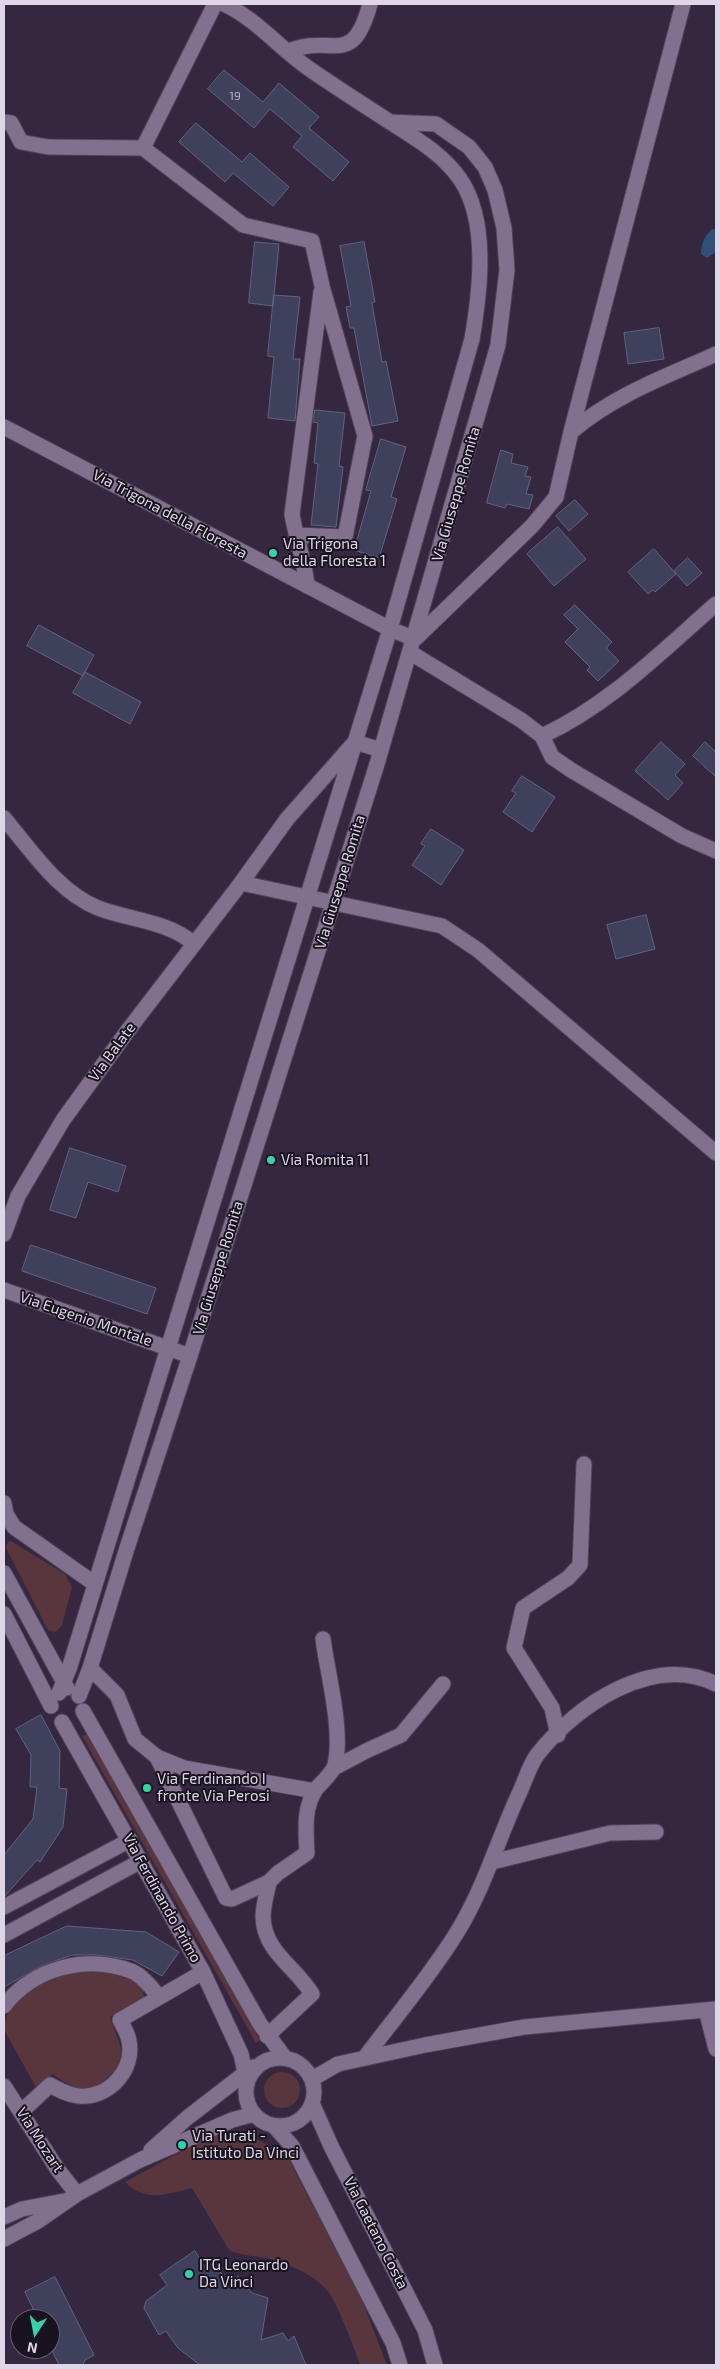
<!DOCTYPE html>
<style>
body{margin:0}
#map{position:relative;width:720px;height:2369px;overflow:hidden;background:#352740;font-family:"Exo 2",sans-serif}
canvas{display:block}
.frame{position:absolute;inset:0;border:5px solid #dfd6e7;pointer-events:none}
.north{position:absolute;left:10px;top:2309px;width:50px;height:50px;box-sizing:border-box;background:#19131f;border:1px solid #68616f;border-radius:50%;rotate:191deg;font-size:14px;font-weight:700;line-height:20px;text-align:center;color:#dfd6e7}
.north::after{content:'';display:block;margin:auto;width:18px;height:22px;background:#34d4a8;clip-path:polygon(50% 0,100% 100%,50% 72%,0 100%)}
</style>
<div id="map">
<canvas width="720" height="2369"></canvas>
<div class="frame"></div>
<div class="north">N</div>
</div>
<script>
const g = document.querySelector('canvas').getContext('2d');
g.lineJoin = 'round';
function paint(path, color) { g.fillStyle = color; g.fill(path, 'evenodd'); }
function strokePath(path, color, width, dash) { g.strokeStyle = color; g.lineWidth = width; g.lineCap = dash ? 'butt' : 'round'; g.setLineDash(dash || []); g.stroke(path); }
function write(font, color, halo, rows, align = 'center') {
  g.font = font + ' "Exo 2",sans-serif'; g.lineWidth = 4; g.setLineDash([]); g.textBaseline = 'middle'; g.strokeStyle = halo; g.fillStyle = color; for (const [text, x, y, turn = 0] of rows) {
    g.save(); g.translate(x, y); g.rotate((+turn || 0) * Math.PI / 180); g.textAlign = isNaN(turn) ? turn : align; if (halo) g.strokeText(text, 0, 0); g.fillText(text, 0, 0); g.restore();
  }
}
const green = new Path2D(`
 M 11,1541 L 65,1574 L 72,1587 L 62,1625 L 56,1632 L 48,1630 L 6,1548 L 8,1542 Z
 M 87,1734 L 260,2040 L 256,2043 L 82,1736 Z
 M 94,1969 L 131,1980 L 142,1988 L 145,2001 L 110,2017 C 113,2028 120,2040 121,2051 C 122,2060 117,2069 110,2075 C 87,2098 77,2090 52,2074 L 37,2089 L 4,2030 C 4,2004 37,1983 59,1976 C 70,1972 82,1971 94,1969 Z
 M264 2090a18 18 0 1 1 36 0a18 18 0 1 1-36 0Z
 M 227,2131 C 253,2136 269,2143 289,2160 L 361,2298 L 387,2365 L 360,2365 C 355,2350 338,2306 330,2294 C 317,2276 291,2265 271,2259 C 256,2255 243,2257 229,2250 L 192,2188 C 167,2194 145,2203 125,2182 L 215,2133 Z`);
const water = new Path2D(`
 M 712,229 L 716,230 L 716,252 L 707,258 L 701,254 C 701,243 705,236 712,229 Z`);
const building = new Path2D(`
 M 224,70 L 263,102 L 279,83 L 319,117 L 309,128 L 349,162 L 333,181 L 293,147 L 302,136 L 270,109 L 254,128 L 208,89 Z
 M 196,123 L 242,162 L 250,153 L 289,187 L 273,206 L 233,173 L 225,182 L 179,142 Z
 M 255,242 L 279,244 L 273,306 L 249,303 Z
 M 364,242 L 375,302 L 372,303 L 382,362 L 386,361 L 398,421 L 372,426 L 354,328 L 350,328 L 346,307 L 351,306 L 340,246 Z
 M 274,295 L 300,297 L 293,359 L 300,359 L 295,421 L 268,418 L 274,357 L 268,356 Z
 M 659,328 L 664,359 L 628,364 L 624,333 Z
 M 315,410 L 345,413 L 339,466 L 343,467 L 336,527 L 311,525 L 318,464 L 314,463 L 318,423 L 313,422 Z
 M 381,439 L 406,447 L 391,497 L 397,499 L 379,558 L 354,550 L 371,491 L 366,490 Z
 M 501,450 L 513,454 L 511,463 L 528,467 L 525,476 L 531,477 L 526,494 L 533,495 L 529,509 L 507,504 L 505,508 L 487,503 Z
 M 575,500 L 588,514 L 569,531 L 556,516 Z
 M 558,527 L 586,559 L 554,586 L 527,554 Z
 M 654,549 L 676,574 L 655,592 L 653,590 L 648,594 L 628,572 Z
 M 688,558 L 702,573 L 687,586 L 674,571 Z
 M 575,605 L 612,642 L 606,648 L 619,661 L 598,681 L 587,670 L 590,667 L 565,642 L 578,629 L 564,615 Z
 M 39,625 L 94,655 L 83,676 L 27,646 Z
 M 85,672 L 141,702 L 130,724 L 73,693 Z
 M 661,742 L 685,764 L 675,775 L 683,783 L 668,800 L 635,771 Z
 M 705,742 L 716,752 L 716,777 L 693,756 Z
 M 522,776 L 555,797 L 532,832 L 503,812 L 516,793 L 512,791 Z
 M 431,829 L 464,850 L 441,885 L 412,865 L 425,846 L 421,844 Z
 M 646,915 L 655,949 L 616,959 L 607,925 Z
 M 70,1148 L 126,1166 L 118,1192 L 88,1182 L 76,1218 L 50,1210 Z
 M 31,1245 L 156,1288 L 147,1314 L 22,1271 Z
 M 41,1715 L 60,1751 L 59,1788 L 67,1789 L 63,1827 L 40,1862 L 37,1860 L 4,1897 L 4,1855 L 33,1819 L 37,1787 L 30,1787 L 31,1755 L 16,1729 Z
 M 67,1926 L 146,1932 L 179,1952 L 162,1976 L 133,1960 L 97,1955 L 72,1955 L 41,1966 L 4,1987 L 4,1956 Z
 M 195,2251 L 206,2269 L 213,2262 L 229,2284 L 238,2276 L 252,2293 L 268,2298 L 261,2340 L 283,2333 L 288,2341 L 294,2336 L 306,2365 L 200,2365 L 178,2348 L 166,2331 L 159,2335 L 144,2308 L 146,2301 L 167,2285 L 160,2275 Z
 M 55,2277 L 94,2355 L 85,2360 L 83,2365 L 59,2365 L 50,2346 L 50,2319 L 38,2319 L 25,2292 Z`);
const minor = new Path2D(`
 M 288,51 C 333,33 352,70 370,4
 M 4,122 L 11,123 L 21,142 L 48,147 L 143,148
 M 143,148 L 243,225 L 312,241 L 322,286 L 365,436 L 345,537 L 296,535
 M 143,148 L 215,4
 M 4,427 L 390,629 L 415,639
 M 571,432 C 614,395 665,377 716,354
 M 307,586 C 305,561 296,539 292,514 L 321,292
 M 416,638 L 532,526 L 556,497 L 571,432 L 683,4
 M 411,653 L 521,720 L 542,736 L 552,757 L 571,770 L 682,836 L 716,851
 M 542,736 C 609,705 661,652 716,604
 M 4,818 C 31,850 58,892 98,908 C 129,920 169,921 194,944
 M 241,883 L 287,819 L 355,742 L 381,750
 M 4,1234 L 18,1196 L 63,1120 L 129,1029 L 241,883 L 442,926 L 478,950 L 716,1153
 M 4,1290 L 190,1356
 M 4,1503 L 6,1514 L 14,1527 L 95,1584
 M 4,1573 L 67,1688
 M 4,1614 L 51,1706
 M 90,1668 L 117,1695 L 135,1739 L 157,1757 L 184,1768 L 315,1791
 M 59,1693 L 69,1669 L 390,629 L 472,339 C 480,292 489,221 460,179 C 443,154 415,138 390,122 C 364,105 337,88 311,70 C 280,49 258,20 224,4
 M 79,1696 L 90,1668 L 127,1548 L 190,1356 L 377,764 L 498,345 L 507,270 L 504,228 L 495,190 L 485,167 L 469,147 L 436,124 L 390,122
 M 83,1711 L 260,2024 L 285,2058
 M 62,1722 L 203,1972 L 241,2054 L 247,2081
 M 558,1735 L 552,1708 L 514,1648 L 523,1608 L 568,1578 L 580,1565 L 584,1464
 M 157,1757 L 226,1898 L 232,1899 L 269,1882 L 278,1873 L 307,1853 C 306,1832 303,1808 316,1789 C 322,1782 332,1774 335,1765 C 343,1730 328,1676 323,1639
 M 334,1768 L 366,1751 L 401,1735 L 443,1684
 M 492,1862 L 610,1833 L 656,1832
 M 4,1907 L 130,1840
 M 4,1935 L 141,1861
 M 4,2006 C 33,1968 86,1954 131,1971 C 142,1975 152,1988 159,1997
 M 706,2010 L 716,2049
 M 267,2036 L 312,1994 C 296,1967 264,1952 263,1917 C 263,1906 267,1893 269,1882
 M 366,2056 C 396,2016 430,1976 456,1934 C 483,1891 497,1842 518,1796 C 524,1784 529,1766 537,1755 C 576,1705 653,1653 716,1684
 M246 2092a34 34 0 1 1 68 0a34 34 0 1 1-68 0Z
 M 312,2079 L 338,2064 L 425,2045 L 524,2027 L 716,2009
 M 4,2086 L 58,2170 L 77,2194
 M 312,2103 L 331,2146 L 425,2330 L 435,2365
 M 21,2112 L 50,2085 C 59,2090 68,2095 79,2096 C 108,2099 135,2070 129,2041 C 128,2034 123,2026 120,2020 L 203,1972
 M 274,2126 L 292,2146 L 393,2343 L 400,2365
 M 151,2150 L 187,2118 L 253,2067
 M 4,2217 L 22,2209 L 64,2201
 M 4,2239 L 38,2221 L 77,2194 L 140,2160 L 232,2120 L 254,2114`);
const markers = [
 [273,553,5,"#34d4a8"],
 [271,1160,5,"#34d4a8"],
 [147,1788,5,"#34d4a8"],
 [182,2145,5,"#34d4a8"],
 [189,2274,5,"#34d4a8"]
];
const numberNames = [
 ["19",235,96]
];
const streetNames = [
 ["Via Giuseppe Romita",456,494,-74],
 ["Via Trigona della Floresta",170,514,28],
 ["Via Giuseppe Romita",340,882,-73],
 ["Via Balate",112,1052,-54],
 ["Via Giuseppe Romita",218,1268,-73],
 ["Via Eugenio Montale",86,1319,19],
 ["Via Ferdinando Primo",162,1898,61],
 ["Via Mozart",40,2140,57],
 ["Via Gaetano Costa",376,2233,63]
];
const poiNames = [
 ["Via Trigona",283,544],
 ["della Floresta 1",283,561],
 ["Via Romita 11",281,1160],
 ["Via Ferdinando I",157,1779],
 ["fronte Via Perosi",157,1796],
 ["Via Turati -",192,2136],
 ["Istituto Da Vinci",192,2153],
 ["ITG Leonardo",199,2265],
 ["Da Vinci",199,2282]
];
paint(green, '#59353e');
paint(water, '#315075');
paint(building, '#3e405c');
strokePath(building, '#616382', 1);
strokePath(minor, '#4f4359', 17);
strokePath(minor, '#81718f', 15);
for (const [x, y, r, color] of markers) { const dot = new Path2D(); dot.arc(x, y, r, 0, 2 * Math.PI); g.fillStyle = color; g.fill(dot); strokePath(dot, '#19131f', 2); }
write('12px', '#b7b0c4', null, numberNames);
write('15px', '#dfd6e7', '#19131f', streetNames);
write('15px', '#dfd6e7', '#19131f', poiNames, 'left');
</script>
